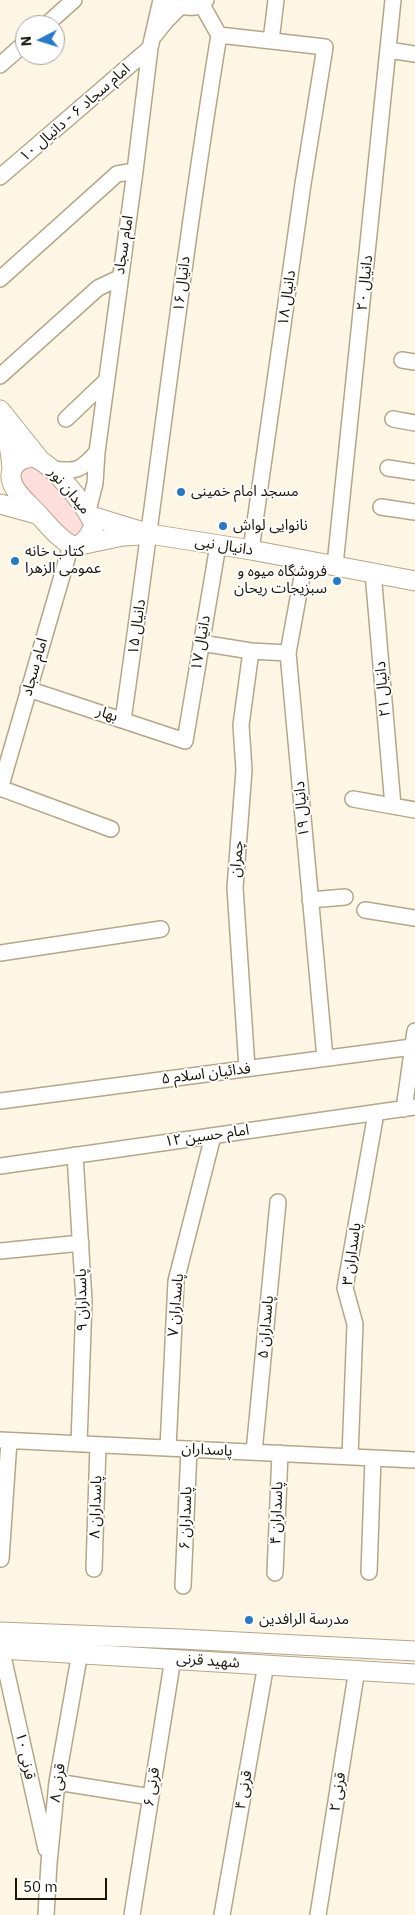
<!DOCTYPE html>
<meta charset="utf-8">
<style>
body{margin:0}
#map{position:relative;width:415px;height:1915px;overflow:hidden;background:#fef6e4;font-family:"IBM Plex Sans",sans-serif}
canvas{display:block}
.north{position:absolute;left:15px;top:15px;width:50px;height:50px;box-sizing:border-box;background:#fff;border:1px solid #a3a19d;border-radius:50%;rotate:265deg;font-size:14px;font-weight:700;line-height:20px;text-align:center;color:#1a150a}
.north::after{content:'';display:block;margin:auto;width:18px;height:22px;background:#257bc9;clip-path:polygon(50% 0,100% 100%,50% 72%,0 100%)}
.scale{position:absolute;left:15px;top:1878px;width:92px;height:22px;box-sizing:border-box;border:2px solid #1a150a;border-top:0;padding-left:6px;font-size:15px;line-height:18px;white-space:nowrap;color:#1a150a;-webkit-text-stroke:4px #fff;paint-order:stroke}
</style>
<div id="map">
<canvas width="415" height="1915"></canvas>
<div class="north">N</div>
<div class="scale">50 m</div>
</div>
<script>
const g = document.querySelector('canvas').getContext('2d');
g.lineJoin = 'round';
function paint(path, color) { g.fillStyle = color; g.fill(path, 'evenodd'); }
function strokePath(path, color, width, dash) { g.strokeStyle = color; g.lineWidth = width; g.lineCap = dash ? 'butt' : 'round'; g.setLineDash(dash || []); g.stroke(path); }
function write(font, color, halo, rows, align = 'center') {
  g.font = font + ' "IBM Plex Sans","Noto Sans Arabic",sans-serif'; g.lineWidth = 4; g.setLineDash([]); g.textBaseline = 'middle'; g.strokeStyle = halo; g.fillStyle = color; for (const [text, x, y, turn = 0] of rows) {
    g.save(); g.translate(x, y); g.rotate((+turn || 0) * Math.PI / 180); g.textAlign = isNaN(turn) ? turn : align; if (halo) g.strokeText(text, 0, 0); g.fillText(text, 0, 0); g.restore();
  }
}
const green = new Path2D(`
 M 31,465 L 39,468 L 85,518 L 86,526 L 75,538 L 71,537 L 22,486 L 19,477 L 21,471 Z`);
const minor = new Path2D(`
 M 166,0 L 170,4 C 183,6 197,12 206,0
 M 202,5 L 219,35
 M 46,25 L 74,0
 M 219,35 L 325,47 L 303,184 L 251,550
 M 154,36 L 166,21 L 181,6
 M 271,41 L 276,0
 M 388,50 L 415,54
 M 0,65 L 25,43
 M 0,177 L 150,48
 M 0,279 L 117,174 L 135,171
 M 402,360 L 415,362
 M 0,376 L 98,288 L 119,278
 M 66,419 L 107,380
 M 393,419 L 415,423
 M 388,468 L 415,472
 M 52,469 C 77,472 80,471 97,452
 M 381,507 L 415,512
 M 88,511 L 95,483 L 97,452 L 135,171 L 150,48 L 161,0
 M 305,560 L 288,653 L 325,1058
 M 335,565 L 393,0
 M 373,572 L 393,806
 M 201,643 L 251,651 L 288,653
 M 28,689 L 185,741 L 218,545
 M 123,720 C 156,491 182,262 219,35
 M 0,788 L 111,829
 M 0,789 L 71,545
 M 353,799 L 415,810
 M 310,900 L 345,897
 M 365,910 L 415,918
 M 0,953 L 161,929
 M 247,1068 L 235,888 L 244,770 L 241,725 L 251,651
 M 0,1101 L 412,1047
 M 404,1109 L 415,1031
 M 75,1155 L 84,1301 L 79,1444
 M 0,1166 L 415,1107
 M 0,1251 L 81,1243
 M 0,1440 L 415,1460
 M 168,1448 L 176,1281 L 213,1136
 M 254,1452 L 278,1202
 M 350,1457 L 355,1324 L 345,1288 L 376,1113
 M 1,1559 L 9,1441
 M 94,1569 L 98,1445
 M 369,1572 L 373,1458
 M 275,1573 L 280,1453
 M 183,1586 L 189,1449
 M 0,1643 L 46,1849
 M 57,1782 L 151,1797
 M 46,1915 L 49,1863 L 57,1782 L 80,1652
 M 132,1915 L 173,1658
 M 222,1915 L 266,1664
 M 318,1915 L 357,1669`);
const major = new Path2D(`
 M 0,410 L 40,460
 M 0,424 C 9,439 11,452 12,470
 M 33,457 C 52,463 88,507 94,526 C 89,536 85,544 74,547 C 59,539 49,526 37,513 C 27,502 4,485 13,468 C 18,460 24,458 33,457 Z
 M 0,504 L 37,514
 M 91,516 L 150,534 L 251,550 L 415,581
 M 80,545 L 123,536 L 141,535
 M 0,1632 L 181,1639 L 415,1651
 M 0,1649 L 415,1674`);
const markers = [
 [181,492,5,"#257bc9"],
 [223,526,5,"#257bc9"],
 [15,561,5,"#257bc9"],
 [337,581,5,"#257bc9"],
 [249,1620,5,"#257bc9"]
];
const streetNames = [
 ["امام سجاد ۶ - دانیال ۱۰",75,113,-41],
 ["امام سجاد",124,245,-81],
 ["دانیال ۲۰",365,283,-84],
 ["دانیال ۱۶",182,284,-83],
 ["دانیال ۱۸",287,298,-82],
 ["میدان نور",69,491,50],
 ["دانیال نبی",224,546,9],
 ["دانیال ۱۵",137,627,-82],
 ["دانیال ۱۷",201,643,-80],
 ["امام سجاد",35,667,-74],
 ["دانیال ۲۱",383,689,-95],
 ["بهار",107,714,18],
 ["دانیال ۱۹",302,809,-95],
 ["چمران",237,859,-85],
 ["فدائیان اسلام ۵",206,1074,-7],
 ["امام حسین ۱۲",207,1136,-8],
 ["پاسداران ۳",352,1254,-82],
 ["پاسداران ۹",82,1300,-91],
 ["پاسداران ۷",176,1305,-85],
 ["پاسداران ۵",266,1327,-85],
 ["پاسداران",207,1450,3],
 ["پاسداران ۸",96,1507,-88],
 ["پاسداران ۴",277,1513,-88],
 ["پاسداران ۶",186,1518,-88],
 ["شهید قرنی",208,1661,4],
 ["قرنی ۱۰",25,1756,78],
 ["قرنی ۸",58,1783,-82],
 ["قرنی ۶",152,1787,-81],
 ["قرنی ۴",244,1790,-80],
 ["قرنی ۲",338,1792,-81]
];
const poiNames = [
 ["مسجد امام خمینی",191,492],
 ["نانوایی لواش",233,526],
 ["کتاب خانه",25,552],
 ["عمومی الزهرا",25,569],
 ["فروشگاه میوه و",327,572,"right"],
 ["سبزیجات ریحان",327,589,"right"],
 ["مدرسة الرافدین",259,1620]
];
paint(green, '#ffdedc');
strokePath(minor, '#b3a789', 18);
strokePath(major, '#b3a789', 21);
strokePath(minor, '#fff', 15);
strokePath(major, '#fff', 19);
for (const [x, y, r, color] of markers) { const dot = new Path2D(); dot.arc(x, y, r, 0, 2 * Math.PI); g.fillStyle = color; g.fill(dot); strokePath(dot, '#fff', 2); }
write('15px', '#1a150a', '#fff', streetNames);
write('15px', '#1a150a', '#fff', poiNames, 'left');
</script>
